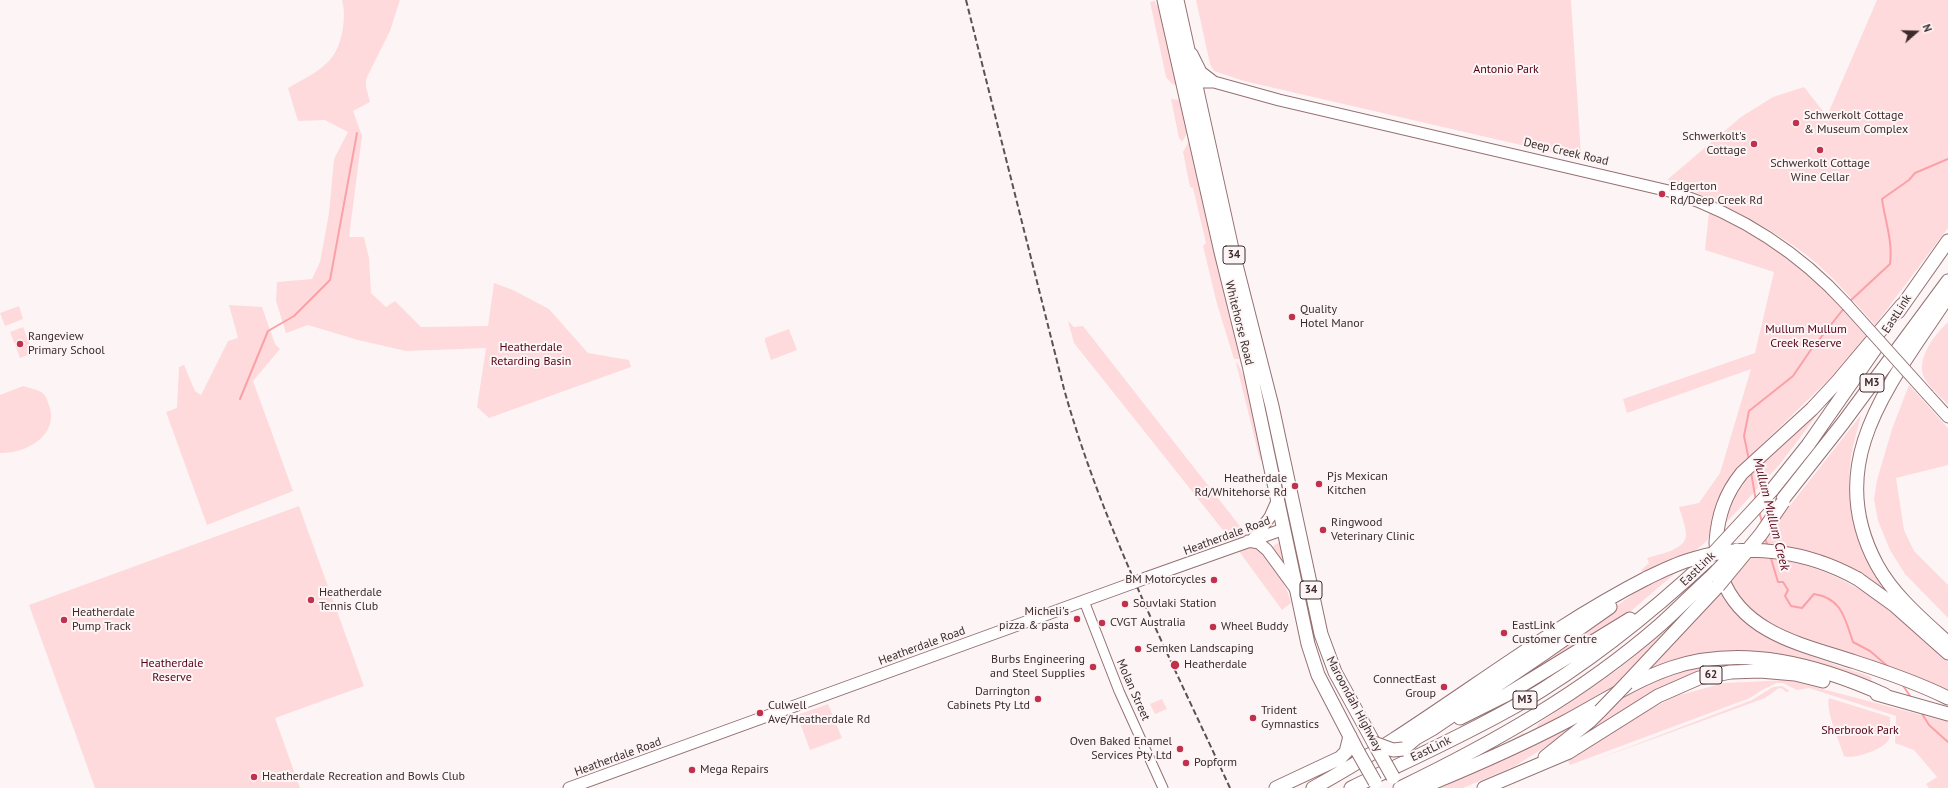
<!DOCTYPE html>
<style>
body{margin:0}
#map{position:relative;width:1948px;height:788px;overflow:hidden;background:#fdf5f5;font-family:"PT Sans",sans-serif}
canvas{display:block}
.north{position:absolute;left:1896px;top:12px;width:40px;height:40px;-webkit-text-stroke:3px #fdf5f5;paint-order:stroke;rotate:70deg;font-size:11px;font-weight:700;line-height:16px;text-align:center;color:#3b2b2c}
.north::after{content:'';display:block;margin:auto;width:14px;height:18px;background:#3b2b2c;clip-path:polygon(50% 0,100% 100%,50% 72%,0 100%)}
</style>
<div id="map">
<canvas width="1948" height="788"></canvas>
<div class="north">N</div>
</div>
<script>
const g = document.querySelector('canvas').getContext('2d');
g.lineJoin = 'round';
function paint(path, color) { g.fillStyle = color; g.fill(path, 'evenodd'); }
function strokePath(path, color, width, dash) { g.strokeStyle = color; g.lineWidth = width; g.lineCap = dash ? 'butt' : 'round'; g.setLineDash(dash || []); g.stroke(path); }
function write(font, color, halo, rows, align = 'center') {
  g.font = font + ' "PT Sans",sans-serif'; g.lineWidth = 4; g.setLineDash([]); g.textBaseline = 'middle'; g.strokeStyle = halo; g.fillStyle = color; for (const [text, x, y, turn = 0] of rows) {
    g.save(); g.translate(x, y); g.rotate((+turn || 0) * Math.PI / 180); g.textAlign = isNaN(turn) ? turn : align; if (halo) g.strokeText(text, 0, 0); g.fillText(text, 0, 0); g.restore();
  }
}
const green = new Path2D(`
 M 342,0 L 400,0 L 390,31 L 366,79 L 366,87 L 370,102 L 353,111 L 362,136 L 349,237 L 364,237 L 369,258 L 371,293 L 386,307 L 395,301 L 421,327 L 488,326 L 494,283 L 513,290 L 549,309 L 588,353 L 629,360 L 631,367 L 489,418 L 477,407 L 486,348 L 406,351 L 358,340 L 308,325 L 286,333 L 276,301 L 277,282 L 312,279 L 320,262 L 329,213 L 334,159 L 348,132 L 325,120 L 298,121 L 288,88 C 302,80 317,73 329,61 C 342,48 347,17 342,0 Z
 M 1196,0 L 1571,0 L 1581,155 L 1577,158 L 1244,81 L 1214,71 L 1210,64 Z
 M 1877,0 L 1948,0 L 1948,228 L 1875,325 C 1854,302 1833,276 1809,257 C 1770,227 1725,205 1681,186 L 1680,183 L 1667,180 L 1741,117 L 1773,97 L 1804,87 L 1827,116 Z
 M 1155,1 L 1156,5 L 1161,6 L 1177,84 L 1176,85 L 1172,84 L 1166,77 L 1150,2 Z
 M 1171,99 L 1181,100 L 1188,132 L 1182,142 L 1179,138 Z
 M 1190,139 L 1243,367 L 1242,368 L 1239,359 L 1234,359 L 1217,304 L 1203,246 L 1206,243 L 1193,188 L 1190,187 L 1183,152 Z
 M 1709,212 C 1737,227 1768,242 1793,262 C 1820,284 1843,310 1866,336 L 1829,379 L 1734,472 L 1719,499 L 1714,513 L 1708,539 C 1694,557 1665,564 1644,573 L 1641,570 L 1649,563 L 1647,558 C 1659,554 1686,550 1686,535 C 1686,526 1681,515 1679,507 L 1699,503 L 1720,473 L 1751,369 L 1627,413 L 1623,399 L 1755,353 L 1774,272 L 1705,250 Z
 M 229,305 L 262,307 L 275,344 L 280,349 L 253,381 L 293,491 L 207,525 L 166,412 L 177,408 L 179,367 L 184,365 L 195,391 L 201,395 L 228,341 L 238,338 Z
 M 19,306 L 23,319 L 5,326 L 0,313 Z
 M 1068,321 L 1074,327 L 1083,326 L 1243,530 C 1262,551 1284,574 1291,603 L 1282,610 L 1230,539 L 1074,343 Z
 M 1948,322 L 1948,405 C 1941,397 1931,389 1925,379 C 1914,361 1935,334 1948,322 Z
 M 23,327 L 33,353 L 20,358 L 10,332 Z
 M 789,329 L 797,350 L 771,360 L 765,341 L 765,338 Z
 M 1237,362 L 1244,376 L 1247,376 L 1262,460 L 1260,460 L 1236,363 Z
 M 1909,385 L 1948,428 L 1948,465 L 1896,478 L 1904,530 L 1914,551 L 1948,585 L 1948,618 L 1905,574 L 1890,550 L 1878,521 L 1874,499 L 1877,480 L 1892,429 Z
 M 23,386 C 29,388 36,389 41,392 C 46,395 47,400 49,405 C 60,435 26,454 0,453 L 0,395 Z
 M 1816,413 L 1817,415 L 1780,464 L 1725,524 C 1737,475 1781,445 1816,413 Z
 M 1861,415 C 1858,429 1853,443 1851,457 C 1844,510 1856,543 1883,588 L 1839,564 L 1759,545 Z
 M 299,506 L 364,686 L 275,718 L 300,788 L 95,788 L 29,605 Z
 M 1281,542 L 1286,568 L 1269,550 L 1276,544 Z
 M 1749,557 C 1838,560 1885,604 1948,662 L 1948,692 L 1800,639 L 1768,623 L 1744,603 L 1730,580 Z
 M 1679,570 L 1631,611 L 1599,629 L 1599,634 L 1481,702 L 1632,595 L 1651,583 Z
 M 1720,590 C 1726,600 1732,609 1740,617 C 1766,645 1834,663 1871,677 L 1872,684 L 1765,656 L 1641,675 Z
 M 1679,620 L 1606,698 L 1498,748 L 1523,733 L 1526,734 L 1537,727 L 1538,724 L 1620,668 Z
 M 1716,663 L 1778,665 L 1724,669 L 1579,743 L 1570,742 L 1619,698 L 1662,676 Z
 M 1788,680 L 1948,722 L 1948,788 L 1929,788 L 1926,784 L 1937,777 L 1914,750 L 1895,743 L 1896,716 L 1809,688 L 1797,690 L 1783,683 L 1777,683 L 1762,690 L 1750,698 L 1570,765 L 1568,761 L 1639,715 L 1676,696 L 1724,683 Z
 M 1782,686 L 1790,691 L 1786,692 L 1783,689 L 1779,688 L 1765,698 L 1587,763 L 1752,700 L 1773,687 Z
 M 1829,698 L 1890,717 C 1890,723 1891,733 1889,739 C 1885,749 1853,760 1844,756 C 1840,743 1825,710 1829,698 Z
 M 1162,699 L 1167,709 L 1155,714 L 1150,704 Z
 M 828,704 L 842,738 L 810,750 L 797,715 Z
 M 1589,715 L 1558,739 L 1515,766 L 1463,788 L 1436,788 Z`);
const stream = new Path2D(`
 M 1849,302 L 1890,264 C 1893,241 1885,221 1882,199 L 1909,180 L 1915,173 L 1948,159
 M 240,399 L 268,331 L 294,316 L 330,280 L 357,133
 M 1749,460 L 1744,436 L 1749,411 L 1793,376 L 1810,351 L 1845,307
 M 1751,472 L 1756,501
 M 1759,511 L 1762,522
 M 1765,538 L 1768,547
 M 1770,555 L 1778,582 L 1783,582 L 1788,590 L 1785,596 L 1791,606 L 1802,608 L 1814,594 C 1842,598 1845,619 1853,642 L 1870,651 L 1891,669
 M 1902,684 L 1912,699
 M 1921,712 L 1929,725 L 1948,742`);
const minor = new Path2D(`
 M 1084,601 L 1119,691 L 1163,788`);
const major = new Path2D(`
 M 1192,54 L 1201,72 L 1214,82
 M 1187,82 L 1214,82 L 1279,100 L 1673,192 C 1741,215 1799,252 1847,305
 M 1928,395 L 1948,417
 M 1253,539 L 1270,517 L 1278,499
 M 1248,541 L 1259,543 L 1267,550 L 1297,591
 M 1146,578 L 1284,529
 M 569,788 L 1133,583`);
const highway = new Path2D(`
 M 1164,0 L 1221,252 L 1249,365 L 1308,644 L 1318,675 L 1358,752
 M 1177,0 L 1232,249 L 1272,406 L 1321,634 L 1335,672 L 1374,743
 M 1948,296 C 1894,380 1820,460 1877,565 C 1894,596 1923,620 1948,643
 M 1902,305 L 1837,382 L 1812,409 L 1742,473 C 1725,494 1718,515 1716,542 C 1716,555 1718,566 1722,578 C 1743,634 1804,645 1855,662 C 1886,672 1918,683 1948,698
 M 1898,312 L 1948,241
 M 1772,490 L 1808,445 L 1877,346
 M 1783,499 L 1843,423 L 1948,281
 M 1858,579 L 1894,605 L 1948,653
 M 1627,683 L 1718,586
 M 1877,694 L 1948,714
 M 1460,718 L 1506,695 L 1630,619
 M 1403,749 L 1416,738 L 1432,729 L 1543,654 L 1610,607
 M 1545,757 L 1590,721 L 1600,711
 M 1276,788 L 1340,758 L 1346,752 L 1350,736
 M 1313,788 C 1429,725 1530,638 1647,578
 M 1351,788 C 1407,761 1465,735 1519,704 C 1589,663 1651,613 1710,558
 M 1400,788 C 1493,743 1582,693 1660,625 C 1678,609 1695,591 1713,575
 M 1420,788 C 1469,768 1517,747 1563,723 C 1599,704 1633,681 1671,668 C 1743,644 1818,665 1885,695
 M 1484,788 L 1569,752 L 1658,696 L 1699,678 L 1731,672 L 1760,671 L 1795,674 L 1823,681`);
const rail = new Path2D(`
 M 966,0 L 1064,389 C 1103,528 1170,657 1230,788`);
const majorBridge = new Path2D(`
 M 1847,305 L 1928,395
 M 1133,583 L 1146,578`);
const highwayBridge = new Path2D(`
 M 1712,555 L 1772,490
 M 1713,575 L 1737,550
 M 1647,578 C 1662,571 1677,563 1693,559 C 1748,542 1808,551 1858,579
 M 1718,586 L 1761,534 L 1783,502
 M 1600,711 L 1627,683
 M 1374,743 L 1393,777
 M 1374,743 L 1393,750 L 1403,749
 M 1358,752 L 1375,782`);
const markers = [
 [1796,123,4,"#c1314d"],
 [1754,144,4,"#c1314d"],
 [1820,150,4,"#c1314d"],
 [1662,194,4,"#c1314d"],
 [1292,317,4,"#c1314d"],
 [20,344,4,"#c1314d"],
 [1319,484,4,"#c1314d"],
 [1295,486,4,"#c1314d"],
 [1323,530,4,"#c1314d"],
 [1214,580,4,"#c1314d"],
 [311,600,4,"#c1314d"],
 [1125,604,4,"#c1314d"],
 [1077,619,4,"#c1314d"],
 [64,620,4,"#c1314d"],
 [1102,623,4,"#c1314d"],
 [1213,627,4,"#c1314d"],
 [1504,633,4,"#c1314d"],
 [1138,649,4,"#c1314d"],
 [1175,665,5,"#c1314d"],
 [1093,667,4,"#c1314d"],
 [1444,687,4,"#c1314d"],
 [1038,699,4,"#c1314d"],
 [760,713,4,"#c1314d"],
 [1253,718,4,"#c1314d"],
 [1180,749,4,"#c1314d"],
 [1186,763,4,"#c1314d"],
 [692,770,4,"#c1314d"],
 [254,777,4,"#c1314d"]
];
const shields = [
 [1234,255,22],
 [1872,383,24],
 [1311,590,22],
 [1711,675,22],
 [1525,700,24]
];
const shieldNames = [
 ["34",1234,255],
 ["M3",1872,383],
 ["34",1311,590],
 ["62",1711,675],
 ["M3",1525,700]
];
const parkNames = [
 ["Antonio Park",1506,70],
 ["Mullum Mullum",1806,330],
 ["Creek Reserve",1806,344],
 ["Heatherdale",531,348],
 ["Retarding Basin",531,362],
 ["Heatherdale",172,664],
 ["Reserve",172,678],
 ["Sherbrook Park",1860,731]
];
const poiNames = [
 ["Schwerkolt Cottage",1804,116],
 ["& Museum Complex",1804,130],
 ["Schwerkolt's",1746,137,"right"],
 ["Cottage",1746,151,"right"],
 ["Schwerkolt Cottage",1820,164,"center"],
 ["Wine Cellar",1820,178,"center"],
 ["Edgerton",1670,187],
 ["Rd/Deep Creek Rd",1670,201],
 ["Quality",1300,310],
 ["Hotel Manor",1300,324],
 ["Rangeview",28,337],
 ["Primary School",28,351],
 ["Pjs Mexican",1327,477],
 ["Kitchen",1327,491],
 ["Heatherdale",1287,479,"right"],
 ["Rd/Whitehorse Rd",1287,493,"right"],
 ["Ringwood",1331,523],
 ["Veterinary Clinic",1331,537],
 ["BM Motorcycles",1206,580,"right"],
 ["Heatherdale",319,593],
 ["Tennis Club",319,607],
 ["Souvlaki Station",1133,604],
 ["Micheli's",1069,612,"right"],
 ["pizza & pasta",1069,626,"right"],
 ["Heatherdale",72,613],
 ["Pump Track",72,627],
 ["CVGT Australia",1110,623],
 ["EastLink",1512,626],
 ["Customer Centre",1512,640],
 ["Wheel Buddy",1221,627],
 ["Semken Landscaping",1146,649],
 ["Burbs Engineering",1085,660,"right"],
 ["and Steel Supplies",1085,674,"right"],
 ["Heatherdale",1184,665],
 ["ConnectEast",1436,680,"right"],
 ["Group",1436,694,"right"],
 ["Darrington",1030,692,"right"],
 ["Cabinets Pty Ltd",1030,706,"right"],
 ["Culwell",768,706],
 ["Ave/Heatherdale Rd",768,720],
 ["Trident",1261,711],
 ["Gymnastics",1261,725],
 ["Oven Baked Enamel",1172,742,"right"],
 ["Services Pty Ltd",1172,756,"right"],
 ["Popform",1194,763],
 ["Mega Repairs",700,770],
 ["Heatherdale Recreation and Bowls Club",262,777]
];
const streetNames = [
 ["Deep Creek Road",1566,152,13],
 ["EastLink",1897,314,-57],
 ["Whitehorse Road",1239,323,76],
 ["Heatherdale Road",1227,536,-20],
 ["EastLink",1698,569,-44],
 ["Heatherdale Road",922,646,-20],
 ["Molan Street",1133,690,66],
 ["Maroondah Highway",1354,704,62],
 ["EastLink",1431,749,-26],
 ["Heatherdale Road",618,757,-20]
];
const waterNames = [
 ["Mullum Mullum Creek",1771,514,76]
];
paint(green, '#fedadc');
strokePath(stream, '#faa1a8', 2);
strokePath(minor, '#957173', 11);
strokePath(major, '#957173', 13);
strokePath(highway, '#957173', 15);
strokePath(minor, '#fff', 9);
strokePath(major, '#fff', 11);
strokePath(highway, '#fff', 13);
strokePath(rail, '#5f5051', 2, [6, 3]);
strokePath(majorBridge, '#957173', 13, []);
strokePath(highwayBridge, '#957173', 15, []);
strokePath(majorBridge, '#fff', 11);
strokePath(highwayBridge, '#fff', 13);
for (const [x, y, r, color] of markers) { const dot = new Path2D(); dot.arc(x, y, r, 0, 2 * Math.PI); g.fillStyle = color; g.fill(dot); strokePath(dot, '#fdf5f5', 1.5); }
for (const [x, y, w] of shields) { const box = new Path2D(); box.roundRect(x - w / 2, y - 9, w, 18, 3); g.fillStyle = '#fdf5f5'; g.fill(box); strokePath(box, '#3b2b2c', 1); }
write('bold 11px', '#3b2b2c', null, shieldNames);
write('12px', '#520217', '#fdf5f5', parkNames);
write('12px', '#3b2b2c', '#fdf5f5', poiNames, 'left');
write('12px', '#3b2b2c', '#fdf5f5', streetNames);
write('italic 13px', '#57071b', '#fdf5f5', waterNames);
</script>
